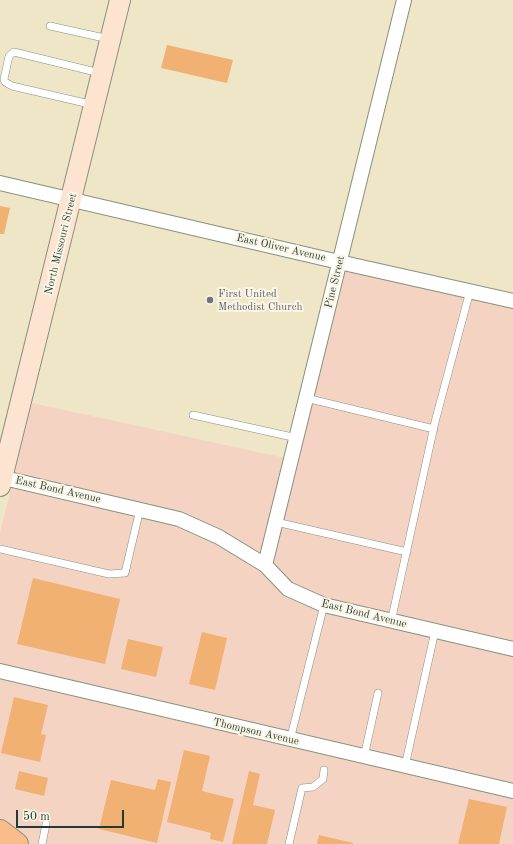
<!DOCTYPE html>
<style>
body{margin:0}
#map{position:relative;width:513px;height:844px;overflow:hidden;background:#efe5c7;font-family:"Old Standard TT",serif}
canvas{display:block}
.scale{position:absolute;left:16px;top:810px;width:108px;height:18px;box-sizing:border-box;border:2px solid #1f3d34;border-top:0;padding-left:5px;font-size:12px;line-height:14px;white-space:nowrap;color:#1f3d34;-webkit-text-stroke:3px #fcf5e5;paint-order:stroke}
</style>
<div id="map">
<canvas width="513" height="844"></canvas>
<div class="scale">50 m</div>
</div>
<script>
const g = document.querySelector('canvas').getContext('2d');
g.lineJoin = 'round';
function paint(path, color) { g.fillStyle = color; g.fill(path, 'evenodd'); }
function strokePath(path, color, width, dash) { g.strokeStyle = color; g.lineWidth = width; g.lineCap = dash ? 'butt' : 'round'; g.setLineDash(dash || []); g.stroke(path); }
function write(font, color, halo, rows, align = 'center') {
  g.font = font + ' "Old Standard TT",serif'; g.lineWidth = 4; g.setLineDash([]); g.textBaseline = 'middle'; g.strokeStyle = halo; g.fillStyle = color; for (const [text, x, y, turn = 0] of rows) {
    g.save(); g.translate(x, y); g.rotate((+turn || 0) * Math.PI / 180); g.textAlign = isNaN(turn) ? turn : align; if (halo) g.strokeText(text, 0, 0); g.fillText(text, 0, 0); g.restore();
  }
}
const built = new Path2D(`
 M 338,267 L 513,305 L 513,844 L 0,844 L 0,533 L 32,403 L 299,461 Z`);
const building = new Path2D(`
 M 167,45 L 233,60 L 227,83 L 161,68 Z
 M 0,206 L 10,208 L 4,234 L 0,234 Z
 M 33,578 L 120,599 L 105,664 L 17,644 Z
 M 202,632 L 227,638 L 215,690 L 189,684 Z
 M 128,639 L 163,647 L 156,677 L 121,669 Z
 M 14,697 L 48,705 L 41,734 L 46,735 L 40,762 L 1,753 Z
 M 184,750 L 210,756 L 202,791 L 234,799 L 223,842 L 210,839 L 211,833 L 167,822 Z
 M 19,771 L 48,778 L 44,796 L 15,789 Z
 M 249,771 L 260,774 L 253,805 L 275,810 L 267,844 L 232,844 Z
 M 158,779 L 171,782 L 157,843 L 99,829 L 111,780 L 155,790 Z
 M 469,799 L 507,807 L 499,844 L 458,844 Z
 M 319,835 L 353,843 L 353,844 L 317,844 Z`);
const service = new Path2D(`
 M 50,26 L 109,39
 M 94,105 L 12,86 L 5,82 L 4,79 L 9,56 L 14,52 L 100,73
 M 306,398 L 434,429
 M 193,415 L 297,438
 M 276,522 L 407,552
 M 0,549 L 109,574 L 125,573 L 140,509
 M 391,622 L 435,422 L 470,291
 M 290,740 L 324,605
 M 364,757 L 378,693
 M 405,766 L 435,631
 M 42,844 L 46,824
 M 289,844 L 302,788 L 313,787 L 323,779 L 324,770`);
const minor = new Path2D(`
 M 0,183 L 339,262 L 513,301
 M 0,477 L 179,519 L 219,537 L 265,565 L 288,589 L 324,605 L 513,649
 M 265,565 L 404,0
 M 0,671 L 513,791`);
const secondary = new Path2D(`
 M 0,486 L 120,0`);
const primary = new Path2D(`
 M 0,831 L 17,844`);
const markers = [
 [210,300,4,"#6b7280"]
];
const streetNames = [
 ["North Missouri Street",61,244,-76],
 ["East Oliver Avenue",281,248,13],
 ["Pine Street",335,282,-76],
 ["East Bond Avenue",58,490,13],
 ["East Bond Avenue",364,614,14],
 ["Thompson Avenue",256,732,13]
];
const worshipNames = [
 ["First United",218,294],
 ["Methodist Church",218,307]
];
paint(built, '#f5d3c2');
paint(building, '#f0b172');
strokePath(service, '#87917e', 8);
strokePath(minor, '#87917e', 16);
strokePath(secondary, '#87917e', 22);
strokePath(primary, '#87917e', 24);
strokePath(service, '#fff', 7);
strokePath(minor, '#fff', 14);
strokePath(secondary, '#fde4d0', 20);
strokePath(primary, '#f9bc8a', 22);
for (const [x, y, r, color] of markers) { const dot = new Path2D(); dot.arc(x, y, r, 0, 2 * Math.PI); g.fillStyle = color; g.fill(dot); strokePath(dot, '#fcf5e5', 1.5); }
write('11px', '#1f3d34', '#fcf5e5', streetNames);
write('11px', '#5b616d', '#fcf5e5', worshipNames, 'left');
</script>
